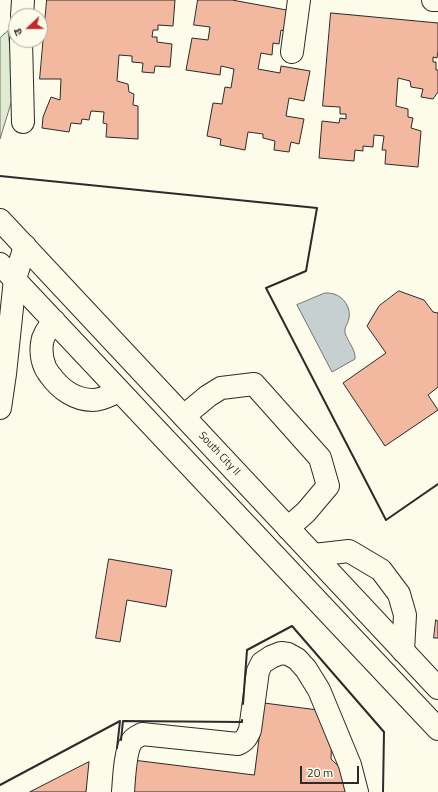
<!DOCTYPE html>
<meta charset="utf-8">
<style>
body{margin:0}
#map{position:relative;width:438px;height:792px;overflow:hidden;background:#fdfbea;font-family:"Titillium Web","Noto Sans Devanagari",sans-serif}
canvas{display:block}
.north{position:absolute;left:8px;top:8px;width:40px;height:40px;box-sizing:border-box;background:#fdfbea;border:1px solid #a9a89e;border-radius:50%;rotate:248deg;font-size:11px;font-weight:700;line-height:16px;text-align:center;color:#2b2b2b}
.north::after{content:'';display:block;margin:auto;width:14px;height:18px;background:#c62828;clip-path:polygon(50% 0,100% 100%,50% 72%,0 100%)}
.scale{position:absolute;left:300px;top:766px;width:59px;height:18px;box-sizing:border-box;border:2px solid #2b2b2b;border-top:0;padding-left:5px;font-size:12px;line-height:14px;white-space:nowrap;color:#2b2b2b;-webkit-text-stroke:3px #fdfbea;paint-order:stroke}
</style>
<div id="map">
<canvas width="438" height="792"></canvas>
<div class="north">उ</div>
<div class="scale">20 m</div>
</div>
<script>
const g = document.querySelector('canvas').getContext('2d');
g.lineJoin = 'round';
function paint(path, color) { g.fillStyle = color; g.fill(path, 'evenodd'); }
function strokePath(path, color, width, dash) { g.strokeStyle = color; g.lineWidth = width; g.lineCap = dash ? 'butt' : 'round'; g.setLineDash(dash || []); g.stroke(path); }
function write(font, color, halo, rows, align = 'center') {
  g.font = font + ' "Titillium Web",sans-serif'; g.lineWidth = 3; g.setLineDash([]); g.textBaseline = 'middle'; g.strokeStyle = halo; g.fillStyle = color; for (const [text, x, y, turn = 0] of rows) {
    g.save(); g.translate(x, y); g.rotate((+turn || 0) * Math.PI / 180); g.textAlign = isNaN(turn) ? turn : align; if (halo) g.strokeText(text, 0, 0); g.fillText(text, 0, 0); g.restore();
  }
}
const green = new Path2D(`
 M 8,31 L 15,90 L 0,139 L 0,38 Z`);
const water = new Path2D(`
 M 325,293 C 327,293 331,293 334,294 C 344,297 351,308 349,318 C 348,324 344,327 345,333 C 348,342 356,350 355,359 L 332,372 L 297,305 Z`);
const building = new Path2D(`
 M 47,0 L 175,0 L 173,26 L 158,25 L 158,30 L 153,30 L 152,37 L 157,37 L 157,42 L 172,44 L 170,67 L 155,66 L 154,73 L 142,72 L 143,63 L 132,62 L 132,56 L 119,55 L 117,81 L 128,84 L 129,92 L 134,94 L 133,105 L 138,106 L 138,139 L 106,137 L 107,124 L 103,123 L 104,112 L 91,111 L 89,120 L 82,119 L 81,124 L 71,123 L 69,132 L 42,128 L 43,117 L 51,97 L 60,100 L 61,79 L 40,79 Z
 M 198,0 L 232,0 L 292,11 L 288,32 L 281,30 L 279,44 L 273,43 L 272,55 L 261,53 L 258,69 L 280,73 L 281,66 L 310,71 L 304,101 L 289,98 L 286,116 L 304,119 L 299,144 L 291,142 L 289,152 L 274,150 L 275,141 L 263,138 L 263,134 L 248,132 L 245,150 L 220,145 L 221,139 L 207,136 L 213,103 L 222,104 L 225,87 L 231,88 L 234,69 L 221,66 L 220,75 L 186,70 L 192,38 L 208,40 L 210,27 L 194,25 Z
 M 331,13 L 438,23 L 438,51 L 437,58 L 433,57 L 433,62 L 436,62 L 436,70 L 438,70 L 438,92 L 433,99 L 421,97 L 423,89 L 411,87 L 410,81 L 398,78 L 396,106 L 408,109 L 408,117 L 413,118 L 411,128 L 421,131 L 418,167 L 385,164 L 386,150 L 382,150 L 384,136 L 374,135 L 373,147 L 363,146 L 363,151 L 355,150 L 354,161 L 319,158 L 322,121 L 339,123 L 340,118 L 346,119 L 346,114 L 340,114 L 340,107 L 323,106 Z
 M 399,291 L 424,300 L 433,312 L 438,313 L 438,387 L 428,395 L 438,410 L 385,446 L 343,383 L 386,353 L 367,326 L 379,306 Z
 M 109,559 L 172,570 L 166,607 L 127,600 L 120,642 L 96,638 Z
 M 436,620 L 438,621 L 438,638 L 434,638 Z
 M 264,703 L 318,710 L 332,734 L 331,759 L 351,778 L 349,792 L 129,792 L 133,760 L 254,775 Z
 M 89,762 L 86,792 L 30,792 Z`);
const minor = new Path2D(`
 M 433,0 L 438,0
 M 22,16 L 23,0
 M 21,40 L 23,122
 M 292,52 L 299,0
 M 54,321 C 49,328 43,334 42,343 C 41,350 42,360 45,367 C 46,370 48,372 50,375 C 60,389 75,400 93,400 C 102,400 112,394 119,391
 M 0,408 L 5,374 L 15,279 L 25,246
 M 184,416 L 208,396 L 221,388 L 254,384 L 320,458 L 328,486 L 306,512 L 288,528
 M 314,555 L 349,551 L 381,570 L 399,594 L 405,615 L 403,651
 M 123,792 C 124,780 125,750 132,741 C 135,737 139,736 142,734 L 238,744 C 245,741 247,737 250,730 L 258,671 L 262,663 L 271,657 L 281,653 L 288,654 L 297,659 L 306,669 L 319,690 L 350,765 L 357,792`);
const major = new Path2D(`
 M 0,220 L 438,688
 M 0,264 L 438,729`);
const wall = new Path2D(`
 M 0,176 L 317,208 L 306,271 L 266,288 L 386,520 L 438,484
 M 243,704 L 247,650 L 292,626 L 384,732 L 383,792
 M 121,740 L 123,721 L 242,722 L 242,720
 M 117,748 L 120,721
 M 0,785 L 120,721`);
const streetNames = [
 ["South City II",219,454,47]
];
paint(green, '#deebd1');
strokePath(green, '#74746e', 1);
paint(water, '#c7d0d0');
strokePath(water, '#74746e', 1);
paint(building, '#f2b8a0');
strokePath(building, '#2b2b2b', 1);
strokePath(minor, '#2b2b2b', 24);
strokePath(major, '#2b2b2b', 24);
strokePath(minor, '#fdfbea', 22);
strokePath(major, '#fdfbea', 22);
strokePath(wall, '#2b2b2b', 2);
write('11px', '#2b2b2b', '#fdfbea', streetNames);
</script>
